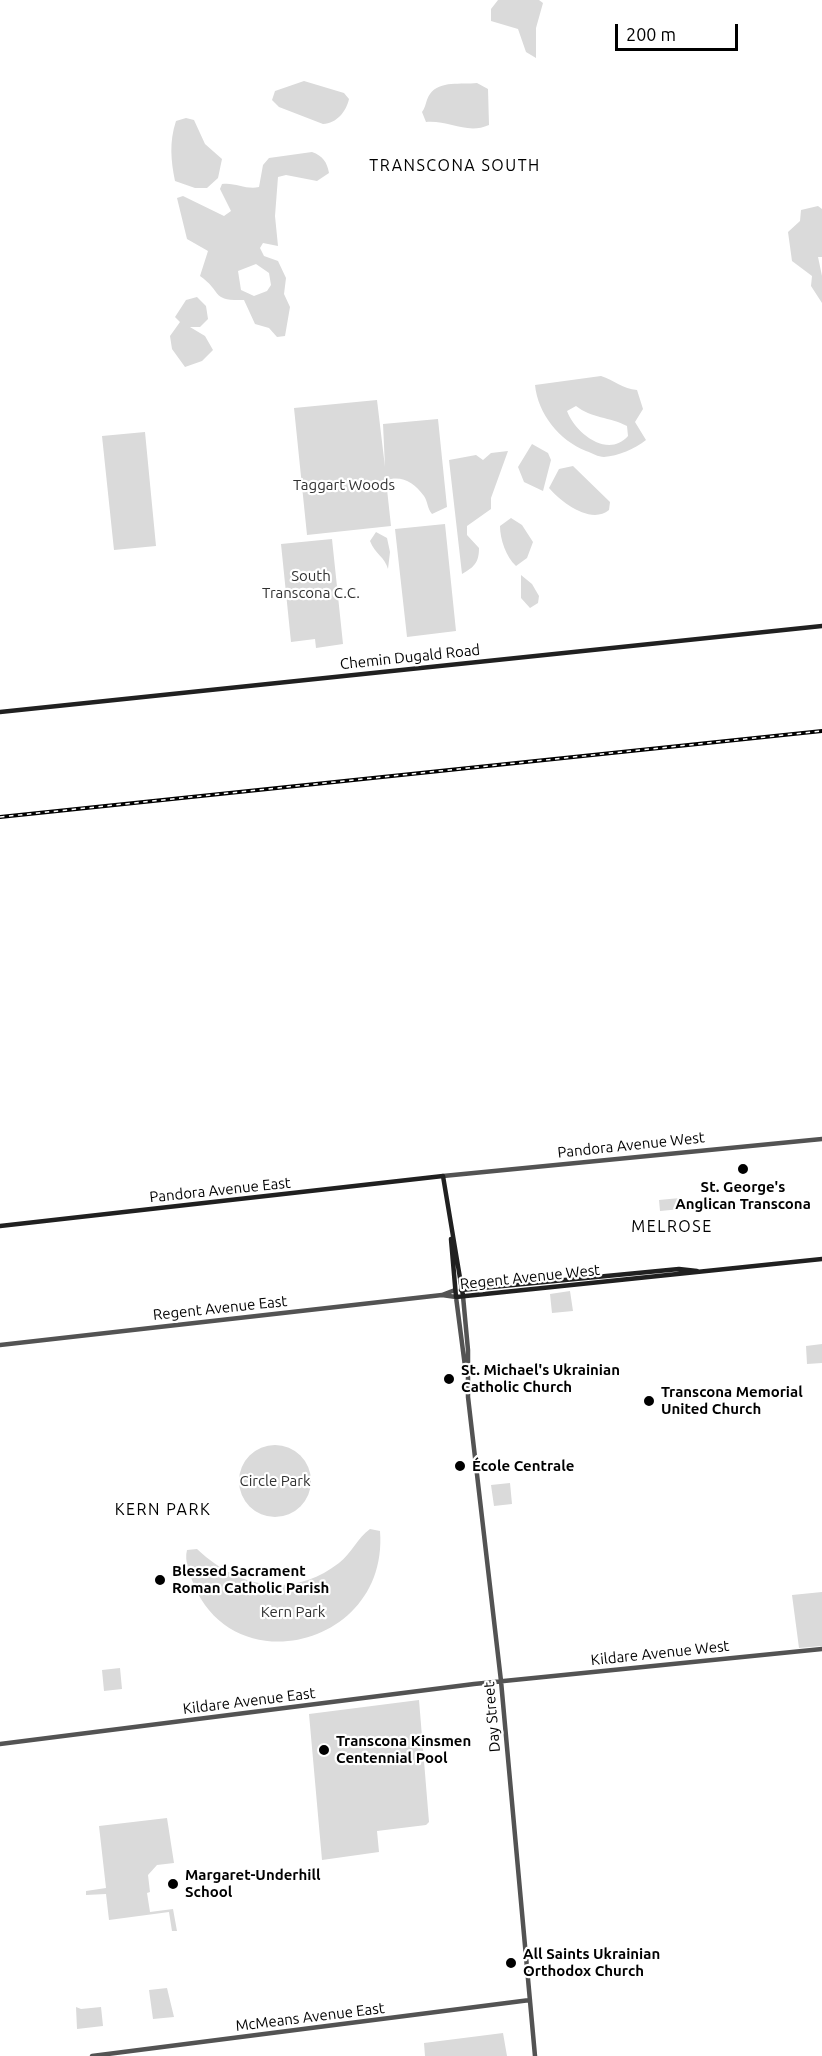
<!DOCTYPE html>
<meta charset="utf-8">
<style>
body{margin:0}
#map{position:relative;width:822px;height:2056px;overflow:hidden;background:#fff;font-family:Ubuntu,sans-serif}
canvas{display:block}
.scale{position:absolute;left:615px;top:24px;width:123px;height:27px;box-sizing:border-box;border:3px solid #000;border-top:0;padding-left:8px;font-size:18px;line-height:21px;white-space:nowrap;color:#000;-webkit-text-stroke:4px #fff;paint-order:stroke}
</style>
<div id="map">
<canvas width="822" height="2056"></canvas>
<div class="scale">200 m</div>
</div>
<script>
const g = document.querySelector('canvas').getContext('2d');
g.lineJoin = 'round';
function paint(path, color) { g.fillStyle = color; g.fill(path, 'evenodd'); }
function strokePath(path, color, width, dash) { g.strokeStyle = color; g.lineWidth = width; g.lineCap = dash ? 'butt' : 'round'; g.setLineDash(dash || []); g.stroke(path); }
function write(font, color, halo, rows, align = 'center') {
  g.font = font + ' Ubuntu,sans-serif'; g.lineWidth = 4.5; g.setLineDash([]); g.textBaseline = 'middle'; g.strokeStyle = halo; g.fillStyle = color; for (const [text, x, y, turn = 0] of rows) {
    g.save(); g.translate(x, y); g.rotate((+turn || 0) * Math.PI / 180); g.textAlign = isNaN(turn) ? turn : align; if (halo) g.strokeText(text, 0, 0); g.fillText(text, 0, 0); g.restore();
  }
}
const green = new Path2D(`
 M 498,0 L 539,0 L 543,3 L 536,28 L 536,58 L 526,52 L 518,29 L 491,21 L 491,9 Z
 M 304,81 L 344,93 L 349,99 C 346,112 337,123 323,124 L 279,107 L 272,100 L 275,91 Z
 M 477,83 L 488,89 L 489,125 C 467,135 449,120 426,122 L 422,112 C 426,107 426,99 430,94 C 440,80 461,85 477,83 Z
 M 186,118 L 194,120 L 205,144 L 222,159 L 218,178 L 207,188 L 195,188 L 175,181 C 171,161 169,142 176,121 Z
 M 312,152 C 323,156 327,162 329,173 L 317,181 L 286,175 L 278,177 L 275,216 L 278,246 L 263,243 L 260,248 L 264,256 L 278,261 L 286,278 L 284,294 L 290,307 L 285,336 L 277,337 L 269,328 L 255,324 L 244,300 C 210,301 223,292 200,276 L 208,251 L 187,239 L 177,198 L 183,196 L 224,216 L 231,211 L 220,189 L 222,184 C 235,182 246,190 259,187 L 263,165 L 269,158 ZM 256,264 L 269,273 L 271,285 L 267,291 L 254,296 L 241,290 L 238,271 Z
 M 818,206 L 822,209 L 822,257 L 818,257 L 822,276 L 822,303 L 811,286 L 812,276 L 792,261 L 788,232 L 800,221 L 801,210 Z
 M 197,297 L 206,306 L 208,319 L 200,327 L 190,327 L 205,336 L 213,350 L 202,361 L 185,367 L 172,349 L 170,336 L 180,322 L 175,317 L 186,300 Z
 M 601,376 C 614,380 623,389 637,390 L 643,409 L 635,422 L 646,440 C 635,449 618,456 604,457 C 598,457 592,453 586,451 C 559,440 538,414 535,385 ZM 576,406 C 591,418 610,417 627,426 L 628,436 C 608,459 575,433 567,411 Z
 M 377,400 L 385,467 L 383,424 L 438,419 L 447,507 L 432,514 C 427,508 428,502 424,496 C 414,482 402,475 386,480 L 391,526 L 307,535 L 294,408 Z
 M 145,432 L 156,546 L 114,550 L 102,436 Z
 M 532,444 L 548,453 L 551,460 L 543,491 L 524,482 L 518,467 Z
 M 508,451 L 491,498 L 491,509 L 467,526 L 467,535 L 479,548 C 479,563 474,567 462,574 L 449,460 L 476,455 L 483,460 L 491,453 Z
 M 573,466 L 610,502 L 609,510 C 591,525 561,502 549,488 L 559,469 Z
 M 511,518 L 522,525 L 533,542 L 527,558 L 516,566 C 506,557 500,539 500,526 Z
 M 445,524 L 456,631 L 407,637 L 395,529 Z
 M 376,532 L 387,538 L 390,552 L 388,569 C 385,557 375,554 370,541 Z
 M 332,539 L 343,644 L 316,648 L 315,639 L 291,642 L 281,544 Z
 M 521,575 L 532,584 L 539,596 L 538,603 L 530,608 L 521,598 Z
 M 680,1198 L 681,1209 L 660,1211 L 659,1200 Z
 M 570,1291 L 573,1311 L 552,1313 L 550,1294 Z
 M 822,1344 L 822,1363 L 807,1364 L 806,1346 Z
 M239 1481a36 36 0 1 1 72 0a36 36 0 1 1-72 0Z
 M 510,1483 L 512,1504 L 494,1506 L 491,1485 Z
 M 370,1529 L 380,1531 C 389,1645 235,1684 194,1585 C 190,1575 184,1561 187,1550 L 197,1549 C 237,1587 291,1600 339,1563 C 351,1554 358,1537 370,1529 Z
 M 822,1592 L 822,1646 L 799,1648 L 792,1595 Z
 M 120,1668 L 122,1689 L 104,1691 L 102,1670 Z
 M 419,1700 L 429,1822 L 426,1825 L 377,1831 L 379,1852 L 322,1860 L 309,1714 Z
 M 167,1818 L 174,1863 L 157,1865 L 148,1875 L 150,1892 L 147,1893 L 150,1912 L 173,1909 L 177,1931 L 172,1931 L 169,1912 L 109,1920 L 106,1894 L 86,1895 L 86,1891 L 106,1888 L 99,1826 Z
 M 167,1988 L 174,2017 L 153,2019 L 149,1990 Z
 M 76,2007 L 81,2009 L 101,2007 L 103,2026 L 77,2029 Z
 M 503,2033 L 507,2056 L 425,2056 L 424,2043 Z`);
const tertiary = new Path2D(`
 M 443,1176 L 822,1139
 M 442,1295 L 455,1290
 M 463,1296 L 468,1350 L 468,1397 L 501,1681 L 535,2056
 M 0,1345 L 442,1295 L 456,1297 L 466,1374
 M 0,1744 L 474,1684 L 822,1649
 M 92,2056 L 530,2000`);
const secondary = new Path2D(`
 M 0,712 L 822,626
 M 0,1226 L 443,1176 L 463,1296
 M 451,1239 L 456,1297 L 822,1259
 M 461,1290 L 679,1269 L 697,1271`);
const rail = new Path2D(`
 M 0,817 L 822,731`);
const markers = [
 [743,1169,6,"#000"],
 [449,1379,6,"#000"],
 [649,1401,6,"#000"],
 [460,1466,6,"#000"],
 [160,1580,6,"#000"],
 [324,1750,6,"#000"],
 [173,1884,6,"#000"],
 [511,1963,6,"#000"]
];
const parkNames = [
 ["Taggart Woods",344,485],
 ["South",311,576],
 ["Transcona C.C.",311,593],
 ["Circle Park",275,1481],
 ["Kern Park",293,1612]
];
const streetNames = [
 ["Chemin Dugald Road",410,657,-6],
 ["Pandora Avenue West",631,1145,-6],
 ["Pandora Avenue East",220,1190,-6],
 ["Regent Avenue West",530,1277,-6],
 ["Regent Avenue East",220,1308,-6],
 ["Kildare Avenue West",660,1653,-6],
 ["Kildare Avenue East",249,1701,-7],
 ["Day Street",492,1717,-95],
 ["McMeans Avenue East",310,2017,-7]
];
const poiNames = [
 ["St. George's",743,1187,"center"],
 ["Anglican Transcona",743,1204,"center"],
 ["St. Michael's Ukrainian",461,1370],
 ["Catholic Church",461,1387],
 ["Transcona Memorial",661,1392],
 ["United Church",661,1409],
 ["École Centrale",472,1466],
 ["Blessed Sacrament",172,1571],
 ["Roman Catholic Parish",172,1588],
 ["Transcona Kinsmen",336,1741],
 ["Centennial Pool",336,1758],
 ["Margaret-Underhill",185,1875],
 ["School",185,1892],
 ["All Saints Ukrainian",523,1954],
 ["Orthodox Church",523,1971]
];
const neighbourhoodNames = [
 ["TRANSCONA SOUTH",455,166],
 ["MELROSE",672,1227],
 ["KERN PARK",163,1510]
];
paint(green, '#dadada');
strokePath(tertiary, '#535353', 4.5);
strokePath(secondary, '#202020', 4.5);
strokePath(rail, '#000', 4);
strokePath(rail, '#fff', 1.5, [4.5]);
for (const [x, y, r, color] of markers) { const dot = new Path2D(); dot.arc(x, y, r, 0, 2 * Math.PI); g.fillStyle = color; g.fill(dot); strokePath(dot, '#fff', 2); }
write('15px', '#313131', '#fff', parkNames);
write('15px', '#000', '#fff', streetNames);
write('bold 15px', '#000', '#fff', poiNames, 'left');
g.letterSpacing = '1.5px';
write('16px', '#000', '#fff', neighbourhoodNames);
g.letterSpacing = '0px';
</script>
